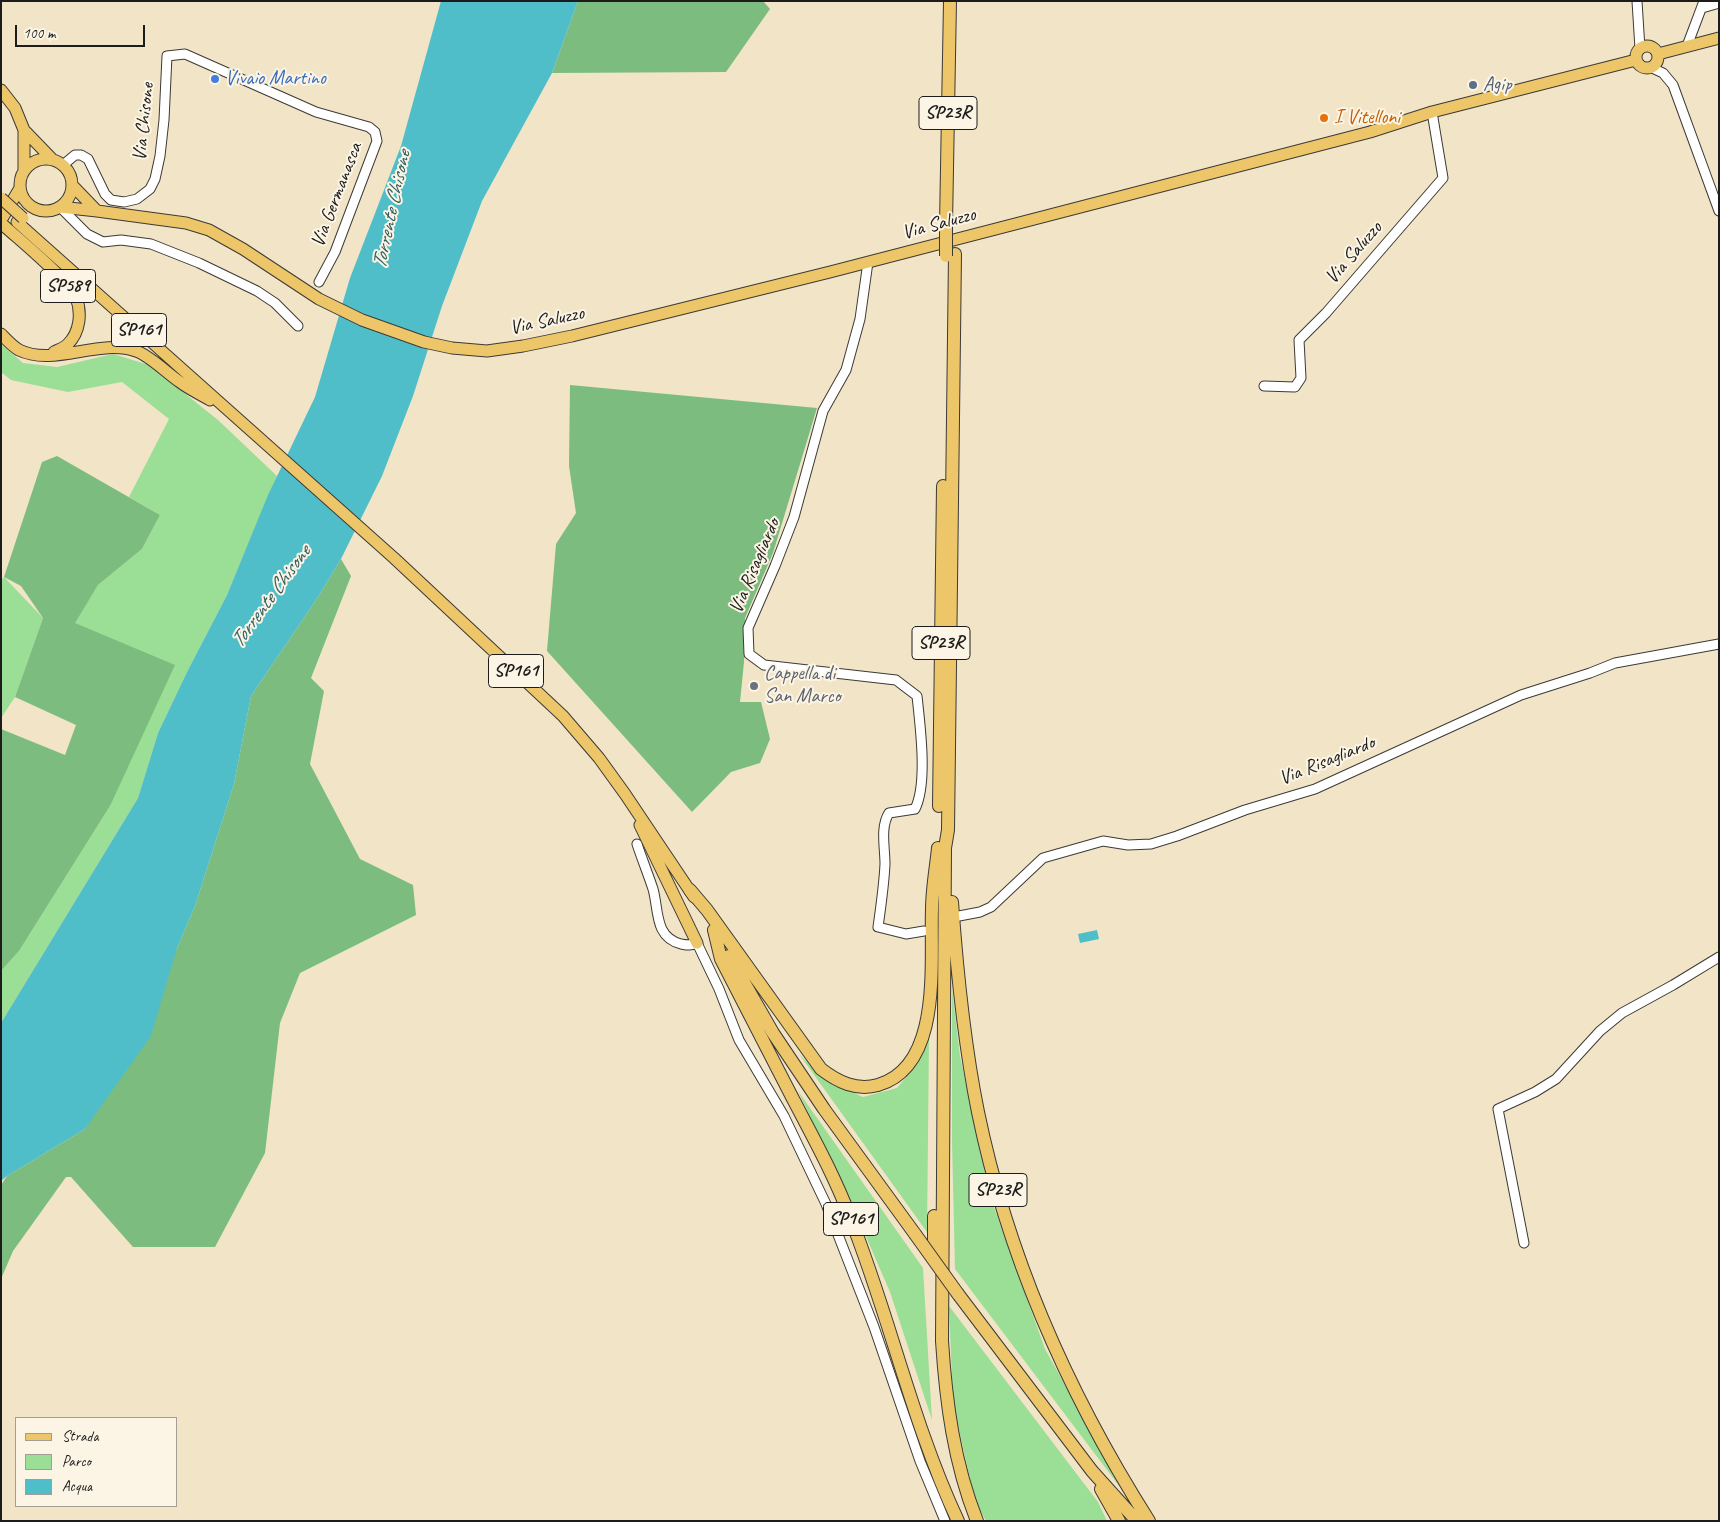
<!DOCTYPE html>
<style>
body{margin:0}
#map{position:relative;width:1720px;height:1522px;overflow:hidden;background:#f1e4c7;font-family:Caveat,sans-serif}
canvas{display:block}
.frame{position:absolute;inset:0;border:2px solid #1c1c1c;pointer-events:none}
.legend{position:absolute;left:15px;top:1417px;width:162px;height:90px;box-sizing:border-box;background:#fcf5e5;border:1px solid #a29e95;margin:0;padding:6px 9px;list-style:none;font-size:15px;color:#1c1c1c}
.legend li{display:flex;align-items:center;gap:10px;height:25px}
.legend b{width:25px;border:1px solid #a29e95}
.scale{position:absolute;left:15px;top:25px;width:130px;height:22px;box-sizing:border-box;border:2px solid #1c1c1c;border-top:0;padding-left:6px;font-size:15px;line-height:18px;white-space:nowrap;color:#1c1c1c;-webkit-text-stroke:4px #fcf5e5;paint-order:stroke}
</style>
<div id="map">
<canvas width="1720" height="1522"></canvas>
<div class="frame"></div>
<ul class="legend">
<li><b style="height:6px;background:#ecc669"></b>Strada</li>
<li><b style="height:14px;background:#9bde96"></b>Parco</li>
<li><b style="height:14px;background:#50bec8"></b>Acqua</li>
</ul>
<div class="scale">100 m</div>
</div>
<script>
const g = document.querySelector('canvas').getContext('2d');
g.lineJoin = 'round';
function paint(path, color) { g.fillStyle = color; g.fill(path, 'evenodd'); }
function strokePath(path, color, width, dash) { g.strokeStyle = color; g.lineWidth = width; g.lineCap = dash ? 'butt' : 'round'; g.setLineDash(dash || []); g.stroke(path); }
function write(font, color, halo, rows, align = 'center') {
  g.font = font + ' Caveat,sans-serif'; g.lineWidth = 4; g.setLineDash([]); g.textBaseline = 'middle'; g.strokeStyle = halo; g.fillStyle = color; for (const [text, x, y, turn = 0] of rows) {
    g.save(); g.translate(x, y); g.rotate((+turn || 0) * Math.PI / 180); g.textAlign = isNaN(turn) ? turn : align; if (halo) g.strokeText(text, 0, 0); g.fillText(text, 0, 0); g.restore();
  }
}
const green = new Path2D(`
 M 1,344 L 23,363 L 57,367 L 113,354 L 149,365 L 218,420 L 277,476 L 227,595 L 187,672 L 158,733 L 138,798 L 1,1023 L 1,971 L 19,951 L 110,806 L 74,623 L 98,585 L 142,549 L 160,515 L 129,497 L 169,419 L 122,382 L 68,392 L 11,380 L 1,372 Z
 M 4,577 L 43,618 L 15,697 L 1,718 L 1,580 Z
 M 952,990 L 960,1056 L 991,1199 L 1045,1349 L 1126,1495 L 955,1269 L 952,1141 Z
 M 929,1037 L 927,1232 L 799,1054 L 825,1080 L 863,1097 L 897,1088 L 916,1065 Z
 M 798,1091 L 923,1268 L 932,1420 L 890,1292 L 851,1202 Z
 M 949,1306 L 1098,1502 L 1107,1521 L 986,1521 L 975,1501 L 953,1403 Z`);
const forest = new Path2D(`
 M 578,1 L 763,1 L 770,9 L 726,72 L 552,73 Z
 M 570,385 L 817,408 L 773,553 L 745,618 L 744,662 L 740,702 L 761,702 L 770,739 L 760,763 L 731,772 L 692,812 L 547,651 L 556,544 L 576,513 L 569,466 Z
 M 57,456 L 160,515 L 142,549 L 98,585 L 75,623 L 175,665 L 110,806 L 19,951 L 1,971 L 1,729 L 65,755 L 76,725 L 15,697 L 43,618 L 21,586 L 4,577 L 42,462 Z
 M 341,559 L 351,576 L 311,678 L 324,691 L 310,764 L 360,859 L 413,885 L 416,915 L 300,973 L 280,1023 L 265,1153 L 215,1247 L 133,1247 L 71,1177 L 66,1177 L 13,1251 L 1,1279 L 1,1185 L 7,1176 L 85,1129 L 177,948 L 195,906 L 234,784 L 251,696 L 316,600 Z`);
const water = new Path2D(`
 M 441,1 L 578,1 L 552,73 L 482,201 L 442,306 L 413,396 L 382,476 L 341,559 L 316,600 L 251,696 L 234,784 L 195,906 L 177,948 L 151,1036 L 85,1129 L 7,1176 L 1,1181 L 1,1023 L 138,798 L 158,733 L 187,672 L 227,595 L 268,495 L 315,397 L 350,278 L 401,146 Z
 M 1097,930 L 1099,939 L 1080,943 L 1078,934 Z`);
const minor = new Path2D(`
 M 1637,1 L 1640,49
 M 1702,8 L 1719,3
 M 1687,46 L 1704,1
 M 1652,68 L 1663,73 L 1673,85 L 1719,211
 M 63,165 L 75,155 L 81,155 L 88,159 L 105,194 L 111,200 L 124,202 L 137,199 L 150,189 L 155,179 L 160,156 L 164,120 L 167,56 L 185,54 L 316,112 L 369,127 L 375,132 L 377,141 L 335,252 L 319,282
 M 60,207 L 87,234 L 103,242 L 121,240 L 151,244 L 199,263 L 257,291 L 275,303 L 298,326
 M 868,262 L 860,319 L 846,370 L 823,411 L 794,517 L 775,566 L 748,628 L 749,654 L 764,665 L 896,680 L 917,696 C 920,725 928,783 915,809 L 889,813 C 880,827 885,848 885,864 C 884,885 881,906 878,927 L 906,934 L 924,931
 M 1264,386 L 1295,387 L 1301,378 L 1299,340 L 1326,313 L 1443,178 L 1432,112
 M 637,844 C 642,859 648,874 653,889 C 659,910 654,937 681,944 C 687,945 691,946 697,943 L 719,989 L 739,1040 L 784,1116 L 826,1204 L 874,1327 L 920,1461 L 945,1521
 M 959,916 L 980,912 L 991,907 L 1043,858 L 1103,841 L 1128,845 L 1151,844 L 1177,836 L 1245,810 L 1315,789 L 1521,695 L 1590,673 L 1615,663 L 1719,644
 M 1524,1243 L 1498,1109 L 1535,1092 L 1556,1079 L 1600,1031 L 1622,1013 L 1673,985 L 1719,957`);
const major = new Path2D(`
 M1636 57a11 11 0 1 1 22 0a11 11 0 1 1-22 0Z
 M 1658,54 L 1719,38
 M 1,90 L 15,108 L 24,130 L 24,170
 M 24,130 L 52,159
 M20 185a26 26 0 1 1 52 0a26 26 0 1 1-52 0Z
 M 72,185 L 97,211
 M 60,207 L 97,211 L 186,223 L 209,230 L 243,249 L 319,299 L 362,320 L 424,342 L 452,348 L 487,351 L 523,346 L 572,336 L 830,272 L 1370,132 L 1432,112 L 1636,60
 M 3,217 L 20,188
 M 17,222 L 394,558 L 563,716 L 599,758 L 625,794 L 694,897
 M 1,223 C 17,238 69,280 76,297 C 82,313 80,332 68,344 C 64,348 58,350 54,352
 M 1,334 C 6,339 12,346 19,350 C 54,367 99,338 136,351 C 149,355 168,374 180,382 C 189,389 200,394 210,400
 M 640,825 L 697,943`);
const highway = new Path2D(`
 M 946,224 L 950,1
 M 955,254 L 948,830 L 945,848 L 942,1341 C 946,1403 954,1463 977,1521
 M 939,806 L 943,486
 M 690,890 L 707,910 L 821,1069 C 838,1082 856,1091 878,1085 C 943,1066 930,962 932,909 C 932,889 936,868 938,848
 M 952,902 C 957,972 964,1043 978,1112 C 1008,1258 1069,1395 1149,1521
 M 714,930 L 721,959 C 745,1005 768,1051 792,1097 C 813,1137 834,1175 850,1217 C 890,1317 912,1423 958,1521
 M 729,956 L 773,1033 L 824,1109 L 915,1234
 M 934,1216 L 934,1258
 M 958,1294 L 1092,1471 L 1137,1521
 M 1101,1489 L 1119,1521`);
const majorBridge = new Path2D(`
 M 1,198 L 23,218`);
const highwayBridge = new Path2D(`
 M 946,256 L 946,224
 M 915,1234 L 958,1294`);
const markers = [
 [215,79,5,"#3f7fe0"],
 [1473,85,5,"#5c6f8a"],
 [1324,118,5,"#e8710a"],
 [754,686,5,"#6b7280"]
];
const shields = [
 [948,113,58],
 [68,286,55],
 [139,330,55],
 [941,643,58],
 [516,671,55],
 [998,1190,58],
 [851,1219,55]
];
const shieldNames = [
 ["SP23R",948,113],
 ["SP589",68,286],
 ["SP161",139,330],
 ["SP23R",941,643],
 ["SP161",516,671],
 ["SP23R",998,1190],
 ["SP161",851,1219]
];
const shopNames = [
 ["Vivaio Martino",225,79]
];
const serviceNames = [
 ["Agip",1483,85]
];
const foodNames = [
 ["I Vitelloni",1334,118]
];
const streetNames = [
 ["Via Chisone",144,122,-84],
 ["Via Germanasca",337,195,-69],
 ["Via Saluzzo",939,224,-15],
 ["Via Saluzzo",1354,253,-49],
 ["Via Saluzzo",547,321,-12],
 ["Via Risagliardo",755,566,-67],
 ["Via Risagliardo",1327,761,-22]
];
const worshipNames = [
 ["Cappella di",764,674],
 ["San Marco",764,697]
];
const waterNames = [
 ["Torrente Chisone",392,210,-78],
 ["Torrente Chisone",271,597,-54]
];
paint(green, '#9bde96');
paint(forest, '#7cbd7f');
paint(water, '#50bec8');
strokePath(minor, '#3c3a36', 11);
strokePath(major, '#3c3a36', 13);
strokePath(highway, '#3c3a36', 14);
strokePath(minor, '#fff', 9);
strokePath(major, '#ecc669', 11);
strokePath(highway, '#ecc669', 12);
strokePath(majorBridge, '#3c3a36', 13, []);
strokePath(highwayBridge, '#3c3a36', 14, []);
strokePath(majorBridge, '#ecc669', 11);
strokePath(highwayBridge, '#ecc669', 12);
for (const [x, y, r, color] of markers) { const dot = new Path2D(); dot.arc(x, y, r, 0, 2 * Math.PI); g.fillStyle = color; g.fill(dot); strokePath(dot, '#fcf5e5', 2); }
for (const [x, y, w] of shields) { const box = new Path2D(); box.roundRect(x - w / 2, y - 16.5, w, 33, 4); g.fillStyle = '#fcf5e5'; g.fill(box); strokePath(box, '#1c1c1c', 1); }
write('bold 19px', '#1c1c1c', null, shieldNames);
write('20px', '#366cbe', '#fcf5e5', shopNames, 'left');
write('20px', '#4e5e75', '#fcf5e5', serviceNames, 'left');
write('20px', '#c56008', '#fcf5e5', foodNames, 'left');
write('20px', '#1c1c1c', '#fcf5e5', streetNames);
write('20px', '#5b616d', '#fcf5e5', worshipNames, 'left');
write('italic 21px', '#315d61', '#fcf5e5', waterNames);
</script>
